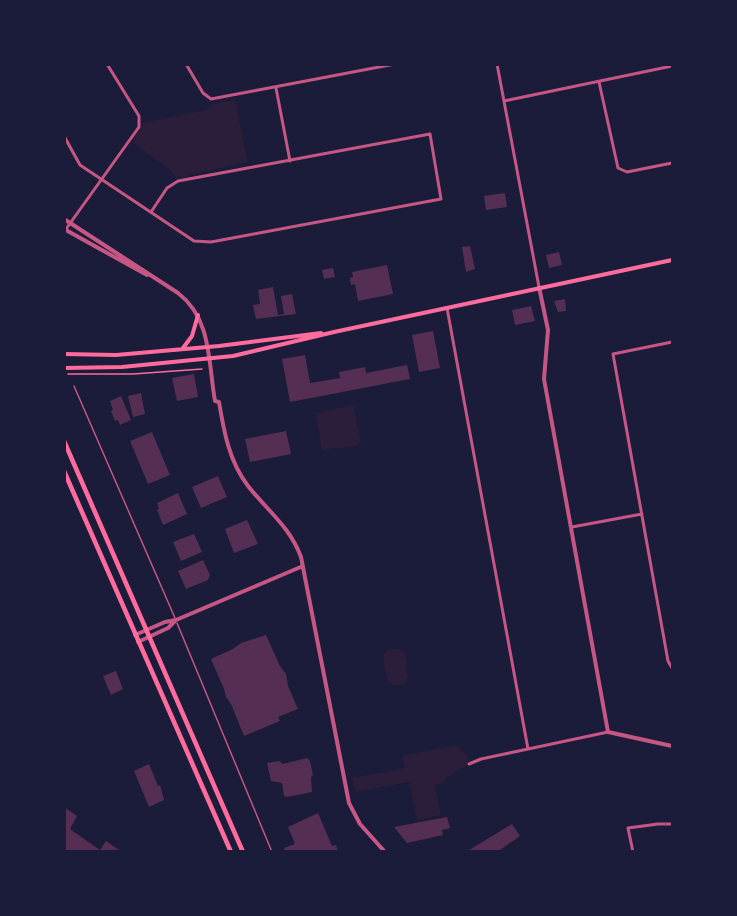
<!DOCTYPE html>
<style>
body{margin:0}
#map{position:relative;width:737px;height:916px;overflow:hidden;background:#1b1b3a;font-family:Arial,sans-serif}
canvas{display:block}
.frame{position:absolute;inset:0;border:66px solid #1b1b3a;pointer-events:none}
</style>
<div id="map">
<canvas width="737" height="916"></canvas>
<div class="frame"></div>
</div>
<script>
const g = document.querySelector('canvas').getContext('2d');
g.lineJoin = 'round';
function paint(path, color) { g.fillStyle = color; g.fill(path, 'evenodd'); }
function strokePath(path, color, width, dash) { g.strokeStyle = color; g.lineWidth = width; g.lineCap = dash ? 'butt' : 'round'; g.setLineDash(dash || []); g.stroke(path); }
const green = new Path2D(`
 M 235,100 L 248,162 L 176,178 L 169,169 L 132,142 L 143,123 L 205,110 L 212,104 Z
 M 353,405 L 361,443 L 357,446 L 322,450 L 316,413 Z
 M 399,649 L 405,653 L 408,676 L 406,683 L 396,686 L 389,683 L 384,667 L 384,654 L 387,650 Z
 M 456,745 L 467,755 L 469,764 L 446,778 L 445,782 L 435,785 L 441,815 L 417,820 L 409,782 L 356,792 L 352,778 L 405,768 L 402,756 Z`);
const building = new Path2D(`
 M 505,193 L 507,207 L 486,210 L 484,196 Z
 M 470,246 L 475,269 L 466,272 L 462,247 Z
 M 559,252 L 562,265 L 549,268 L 546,255 Z
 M 387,265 L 393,294 L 358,301 L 355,284 L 351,285 L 350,278 L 353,277 L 352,272 Z
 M 333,268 L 335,277 L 324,279 L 322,270 Z
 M 273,287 L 278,315 L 284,314 L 281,296 L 292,294 L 296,314 L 256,319 L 253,305 L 260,304 L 258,290 Z
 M 565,299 L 566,311 L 558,312 L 554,301 Z
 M 531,306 L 535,321 L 515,325 L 512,310 Z
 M 433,331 L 440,368 L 419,372 L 412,335 Z
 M 305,355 L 310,383 L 340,378 L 339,372 L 365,367 L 366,373 L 407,365 L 410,379 L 290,402 L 282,359 Z
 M 194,374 L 198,397 L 177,401 L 172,378 Z
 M 141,393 L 145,414 L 133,417 L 128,396 Z
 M 121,396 L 131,420 L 120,425 L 118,420 L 115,421 L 111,411 L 113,410 L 110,401 Z
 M 286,431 L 291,454 L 250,462 L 245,439 Z
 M 152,432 L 170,475 L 148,484 L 130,441 Z
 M 218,476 L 227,497 L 201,508 L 192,487 Z
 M 178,493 L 187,514 L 163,525 L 157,510 L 159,509 L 157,503 Z
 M 247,520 L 258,544 L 234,553 L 225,529 Z
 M 194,534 L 202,552 L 181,561 L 173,542 Z
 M 203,560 L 210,575 L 208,580 L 186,589 L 178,571 Z
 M 266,635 L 280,666 L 286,674 L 288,686 L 298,709 L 278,717 L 280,721 L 244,736 L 231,704 L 226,697 L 224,689 L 211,659 L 233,649 L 241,643 Z
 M 116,671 L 123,689 L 111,695 L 103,676 Z
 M 307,758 L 310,761 L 313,775 L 311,777 L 312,792 L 287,797 L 284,796 L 282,783 L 271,781 L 267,763 L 279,761 L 283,764 Z
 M 149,764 L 158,786 L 160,785 L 164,800 L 149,807 L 134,771 Z
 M 64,807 L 77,816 L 70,829 L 100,850 L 106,841 L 122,852 L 64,852 Z
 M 318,813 L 332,846 L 336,845 L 338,852 L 285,852 L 284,848 L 295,844 L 288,827 Z
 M 447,817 L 450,828 L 442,830 L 443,835 L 407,843 L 394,827 Z
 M 512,824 L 520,836 L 497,852 L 466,852 Z`);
const path = new Path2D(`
 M 68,374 L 133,374 L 202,369`);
const service = new Path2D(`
 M 74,386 L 175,618
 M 177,623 L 272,852`);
const minor = new Path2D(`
 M 186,64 L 203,93 L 211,99 L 395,64
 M 497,64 L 539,287
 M 599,82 L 618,168 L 627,172 L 672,163
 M 276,88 L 290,161
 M 504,101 L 672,66
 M 64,136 L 80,165 L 194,241 L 211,242 L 441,199 L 430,134 L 178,181 L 167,188 L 151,212
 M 66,229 L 139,127 L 139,116 L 107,64
 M 447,308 L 528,749
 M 672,342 L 613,354 L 668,661 L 672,668
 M 572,527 L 642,514
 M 469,764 L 481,759 L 608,732
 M 633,852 L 628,828 L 658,824 L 672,824`);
const tertiary = new Path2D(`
 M 64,219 L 178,293 C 212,319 208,362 215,401 L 219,402 C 224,432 229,461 248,486 C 267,510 290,527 301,557 L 349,803 L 360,824 L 385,852
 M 64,229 L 147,275
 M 539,287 L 548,330 L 544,379 L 608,732 L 672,746
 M 135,635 L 165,622 L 176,620 L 303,566
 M 138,642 L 168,628 L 175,621`);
const secondary = new Path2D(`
 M 183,348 L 192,336 L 198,315
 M 64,354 L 116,355 L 219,346 L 321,333
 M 64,368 L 122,367 L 233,356 L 334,332 L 672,260`);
const primary = new Path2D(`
 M 64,441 L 243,852
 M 64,471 L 231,852`);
paint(green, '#2a1e3b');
paint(building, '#542f53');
strokePath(path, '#ff6b9d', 1.5);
strokePath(service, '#c65784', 1.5);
strokePath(minor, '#c65784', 3);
strokePath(tertiary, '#c65784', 4);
strokePath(secondary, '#ff6b9d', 4);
strokePath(primary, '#ff6b9d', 4.5);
</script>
